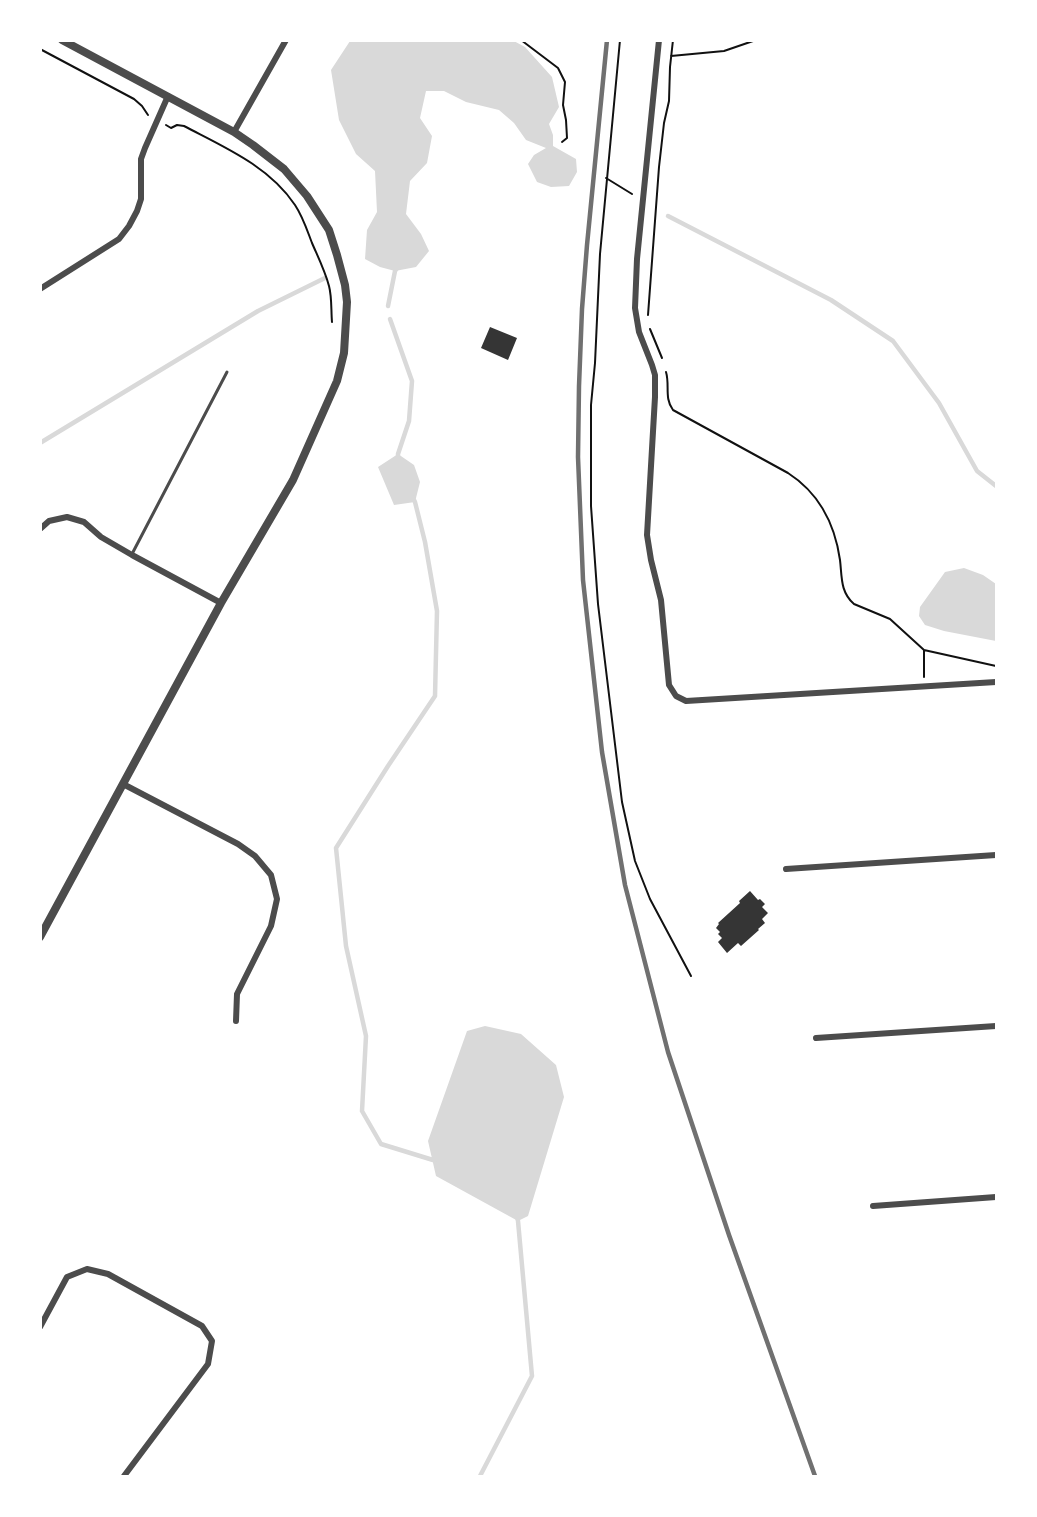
<!DOCTYPE html>
<style>
body{margin:0}
#map{position:relative;width:1037px;height:1517px;overflow:hidden;background:#fff;font-family:Lato,sans-serif}
canvas{display:block}
.frame{position:absolute;inset:0;border:42px solid #fff;pointer-events:none}
</style>
<div id="map">
<canvas width="1037" height="1517"></canvas>
<div class="frame"></div>
</div>
<script>
const g = document.querySelector('canvas').getContext('2d');
g.lineJoin = 'round';
function paint(path, color) { g.fillStyle = color; g.fill(path, 'evenodd'); }
function strokePath(path, color, width, dash) { g.strokeStyle = color; g.lineWidth = width; g.lineCap = dash ? 'butt' : 'round'; g.setLineDash(dash || []); g.stroke(path); }
const water = new Path2D(`
 M 350,41 L 512,40 L 525,47 L 552,77 L 559,107 L 549,124 L 553,135 L 553,146 L 576,159 L 577,172 L 569,186 L 551,187 L 537,182 L 528,164 L 534,155 L 546,148 L 526,140 L 514,123 L 499,110 L 466,102 L 444,91 L 426,91 L 420,118 L 432,136 L 427,163 L 410,181 L 406,214 L 421,234 L 429,251 L 416,267 L 395,271 L 380,267 L 365,259 L 367,230 L 377,212 L 375,171 L 356,154 L 339,120 L 331,70 Z
 M 398,454 L 414,465 L 420,482 L 415,502 L 394,505 L 378,467 Z
 M 964,568 L 983,575 L 996,584 L 996,641 L 944,631 L 925,625 L 919,616 L 920,607 L 945,572 Z
 M 485,1026 L 521,1034 L 556,1065 L 564,1097 L 528,1216 L 518,1221 L 436,1176 L 428,1141 L 467,1031 Z`);
const stream = new Path2D(`
 M 668,216 L 831,300 L 893,341 L 939,403 L 977,471 L 996,486
 M 388,306 L 395,271 L 397,268
 M 390,319 L 412,381 L 409,421 L 398,454 L 398,460
 M 40,443 L 258,311 L 325,278
 M 413,498 L 415,502 L 425,542 L 437,611 L 435,696 L 388,766 L 336,848 L 346,946 L 366,1036 L 362,1111 L 381,1144 L 433,1160 L 437,1159
 M 480,1476 L 532,1376 L 518,1221 L 517,1217`);
const building = new Path2D(`
 M 490,327 L 517,338 L 508,360 L 481,348 Z
 M 750,891 L 758,900 L 760,899 L 765,904 L 762,907 L 768,913 L 762,919 L 765,923 L 758,929 L 759,930 L 741,946 L 738,943 L 727,953 L 718,942 L 722,938 L 718,934 L 720,932 L 716,928 L 719,924 L 718,923 L 740,903 L 739,901 Z`);
const path = new Path2D(`
 M 521,40 L 558,68 L 565,82 L 563,105 L 566,120 L 567,138 L 562,142
 M 620,40 L 600,254 L 595,363 L 591,405 L 591,506 L 598,604 L 622,802 L 635,861 L 650,899 L 691,976
 M 40,49 L 134,99 L 142,106 L 148,115
 M 671,56 L 724,51 L 756,40
 M 166,125 L 171,128 L 177,125 L 184,126 C 224,147 269,166 295,205 C 303,217 307,230 312,243 C 318,257 325,271 329,286 C 332,297 331,311 332,322
 M 606,178 L 632,194
 M 648,315 L 659,167 L 664,123 L 669,101 L 670,67 L 673,40
 M 650,329 L 662,358
 M 666,372 C 670,385 664,398 673,410 L 788,473 C 819,493 835,525 840,560 C 842,576 840,592 854,604 L 890,619 L 924,650 L 996,666
 M 924,650 L 924,677`);
const service = new Path2D(`
 M 132,554 L 227,372`);
const minor = new Path2D(`
 M 659,40 L 637,259 L 635,308 L 639,332 L 652,365 L 655,375 L 655,397 L 647,535 L 651,560 L 661,600 L 669,685 L 676,696 L 686,701 L 996,682
 M 234,132 L 286,40
 M 40,289 L 119,239 L 129,226 L 137,211 L 141,199 L 141,159 L 145,148 L 168,96
 M 40,529 L 49,521 L 67,517 L 84,522 L 101,537 L 132,555 L 221,603
 M 123,784 L 238,844 L 255,856 L 271,875 L 277,899 L 271,926 L 237,994 L 236,1021
 M 786,869 L 996,855
 M 816,1038 L 996,1026
 M 873,1206 L 996,1197
 M 40,1327 L 67,1277 L 87,1269 L 108,1274 L 202,1326 L 212,1341 L 208,1364 L 124,1476`);
const tertiary = new Path2D(`
 M 40,937 L 221,603 L 293,480 L 337,381 L 344,353 L 347,302 L 345,285 L 337,255 L 329,230 L 307,196 L 284,169 L 253,145 L 234,132 L 62,40`);
const rail = new Path2D(`
 M 607,40 L 587,245 L 582,309 L 579,386 L 578,457 L 583,580 L 602,752 L 625,885 L 668,1052 L 729,1235 L 815,1476`);
paint(water, '#d9d9d9');
strokePath(stream, '#d9d9d9', 4.5);
paint(building, '#353535');
strokePath(path, '#111', 2);
strokePath(service, '#4c4c4c', 3);
strokePath(minor, '#4c4c4c', 6);
strokePath(tertiary, '#4c4c4c', 8);
strokePath(rail, '#707070', 4.5);
</script>
